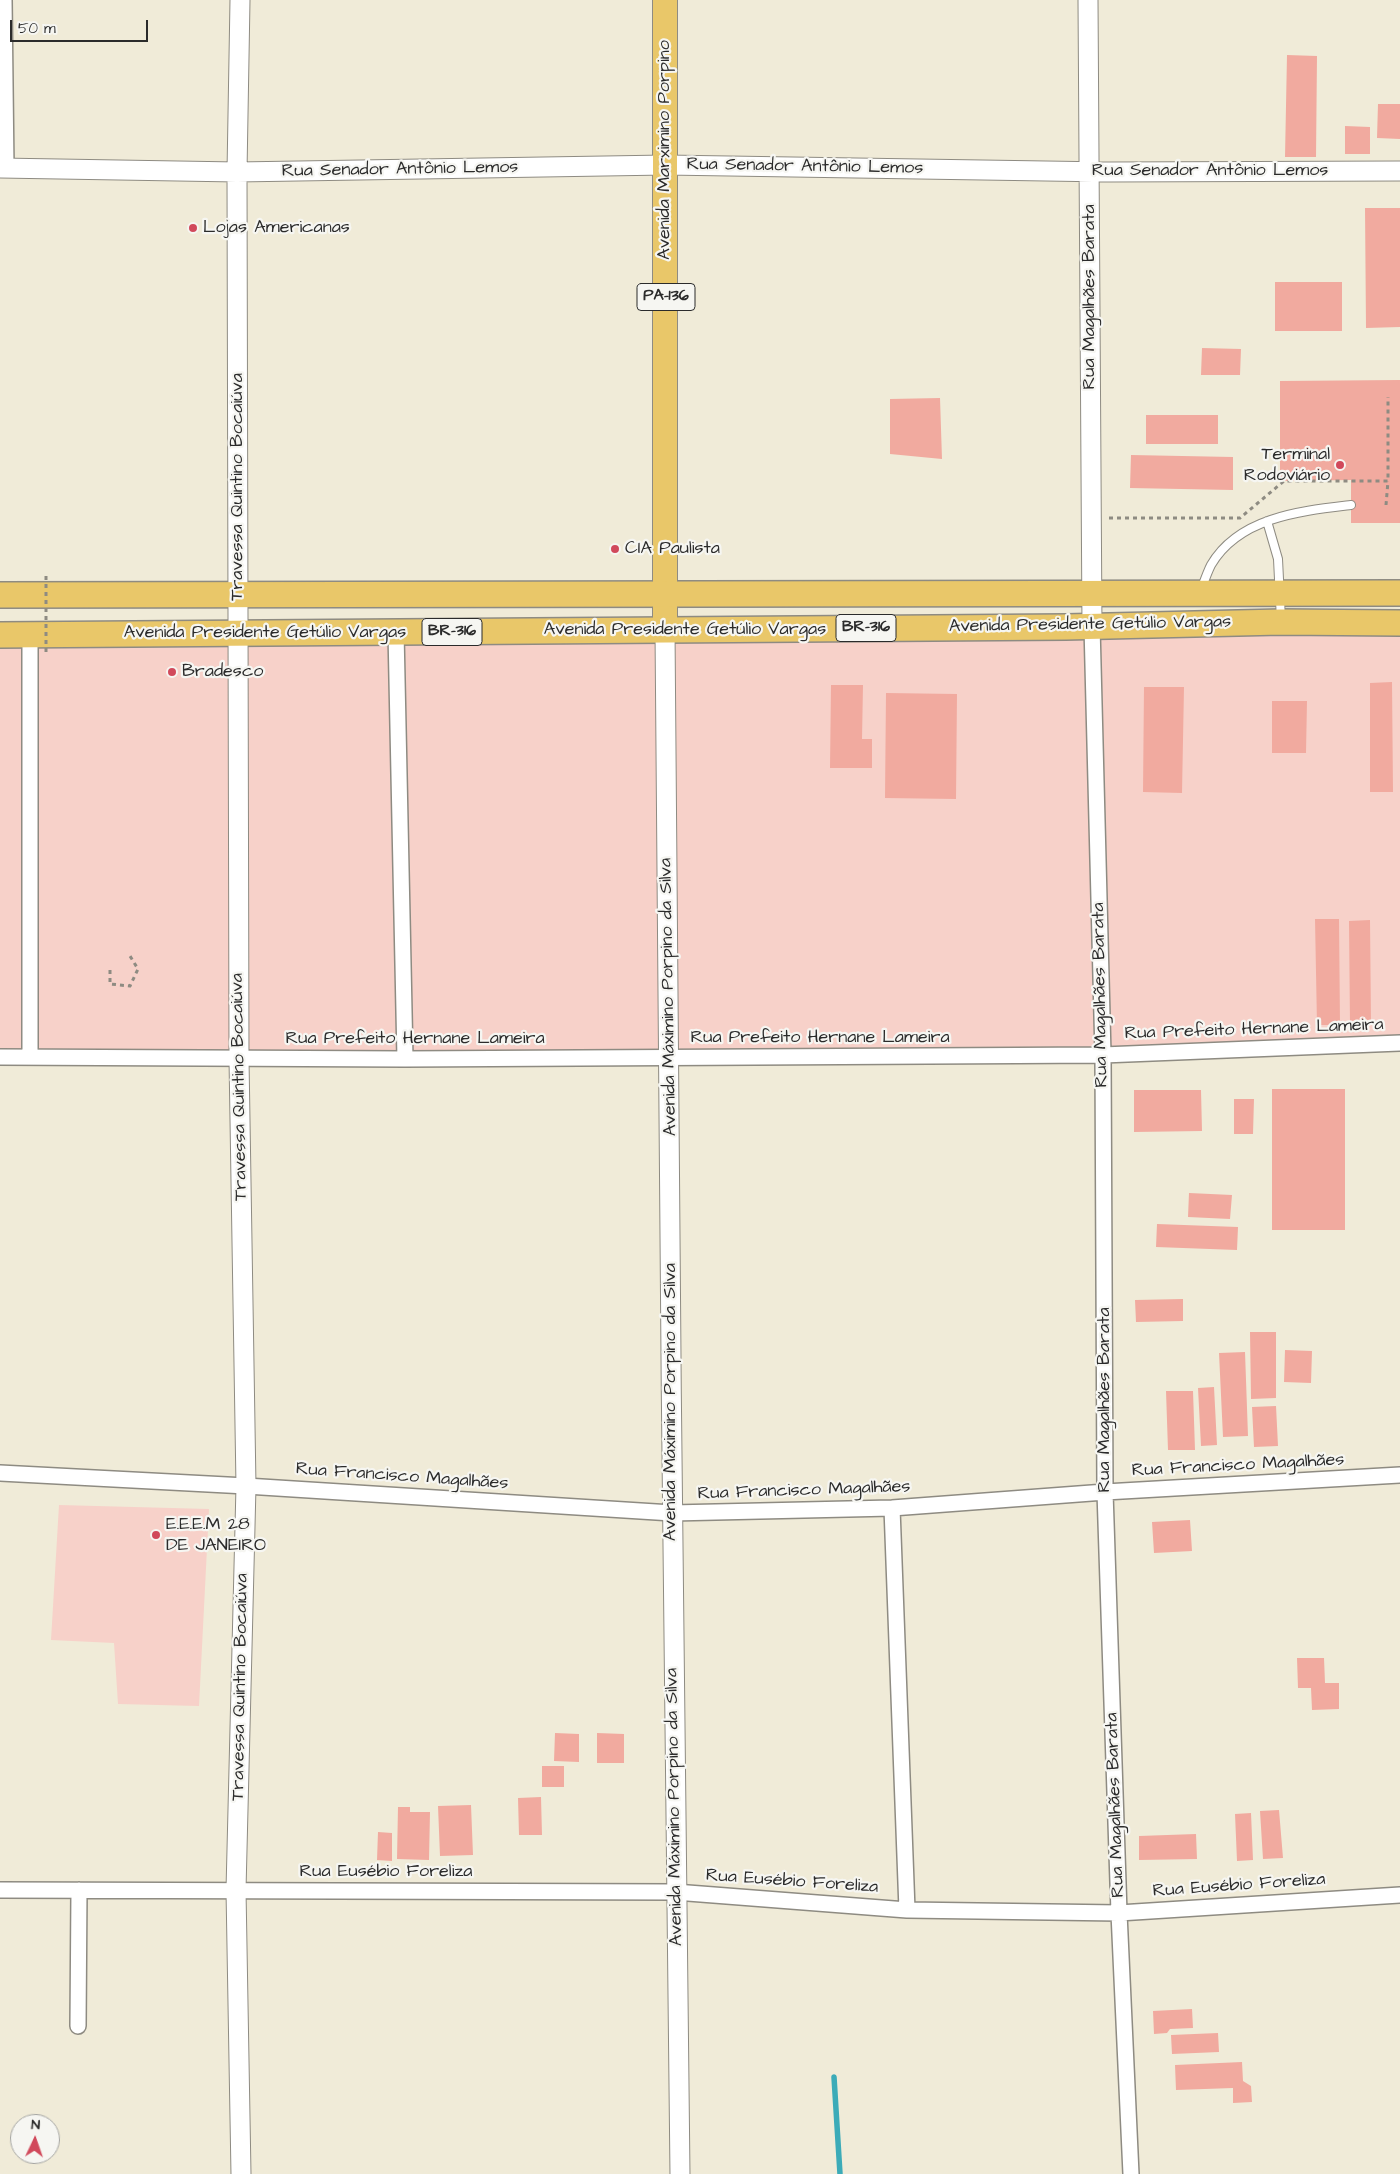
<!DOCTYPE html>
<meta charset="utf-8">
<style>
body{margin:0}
#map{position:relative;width:1400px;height:2174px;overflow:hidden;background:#f0ebd8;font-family:"Architects Daughter",sans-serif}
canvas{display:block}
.north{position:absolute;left:10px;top:2114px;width:50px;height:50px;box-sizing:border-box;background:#f6f6f2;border:1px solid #a5a5a2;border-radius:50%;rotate:3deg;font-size:14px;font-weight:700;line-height:20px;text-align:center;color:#2b2b2b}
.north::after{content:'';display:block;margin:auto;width:18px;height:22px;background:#d1495b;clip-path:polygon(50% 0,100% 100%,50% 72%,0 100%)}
.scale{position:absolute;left:10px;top:20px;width:138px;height:22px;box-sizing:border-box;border:2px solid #2b2b2b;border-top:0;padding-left:6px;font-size:15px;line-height:18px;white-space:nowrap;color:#2b2b2b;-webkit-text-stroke:4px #f6f6f2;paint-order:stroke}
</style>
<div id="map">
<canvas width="1400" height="2174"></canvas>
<div class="north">N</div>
<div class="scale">50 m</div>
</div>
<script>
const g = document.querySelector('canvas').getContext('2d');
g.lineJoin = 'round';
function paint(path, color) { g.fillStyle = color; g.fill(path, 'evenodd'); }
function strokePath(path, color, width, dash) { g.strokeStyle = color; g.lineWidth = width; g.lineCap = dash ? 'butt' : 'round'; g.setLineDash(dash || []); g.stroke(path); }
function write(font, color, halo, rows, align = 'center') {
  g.font = font + ' "Architects Daughter",sans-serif'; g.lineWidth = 4.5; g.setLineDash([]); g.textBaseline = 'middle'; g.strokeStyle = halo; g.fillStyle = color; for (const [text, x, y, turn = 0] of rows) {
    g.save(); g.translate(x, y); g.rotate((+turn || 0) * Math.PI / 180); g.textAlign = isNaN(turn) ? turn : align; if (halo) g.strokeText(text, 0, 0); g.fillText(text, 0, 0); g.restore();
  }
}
const built = new Path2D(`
 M 0,634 L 1400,636 L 1400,1043 L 1091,1054 L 0,1058 Z
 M 59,1505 L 209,1509 L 199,1706 L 118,1704 L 114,1643 L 51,1640 Z`);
const stream = new Path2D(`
 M 834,2077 L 840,2174`);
const building = new Path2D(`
 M 1287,55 L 1317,56 L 1316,157 L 1285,157 Z
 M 1378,104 L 1400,104 L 1400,139 L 1377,138 Z
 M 1345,126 L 1370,127 L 1370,154 L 1345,154 Z
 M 1365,208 L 1400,208 L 1400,327 L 1366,328 Z
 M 1275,282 L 1342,282 L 1342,331 L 1275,331 Z
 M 1202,348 L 1241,349 L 1240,375 L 1201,375 Z
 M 1400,380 L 1400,523 L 1351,523 L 1351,480 L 1280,481 L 1280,381 Z
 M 940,398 L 942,459 L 890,454 L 890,399 Z
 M 1146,415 L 1218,415 L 1218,444 L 1146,444 Z
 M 1131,455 L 1233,457 L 1233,490 L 1130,488 Z
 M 1392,682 L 1393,792 L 1370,792 L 1370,683 Z
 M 831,685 L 863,685 L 862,739 L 872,739 L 872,768 L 830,768 Z
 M 1144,687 L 1184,687 L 1182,793 L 1143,792 Z
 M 886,693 L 957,694 L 956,799 L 885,798 Z
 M 1272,701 L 1307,701 L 1306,753 L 1272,753 Z
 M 1315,919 L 1339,919 L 1340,1025 L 1317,1025 Z
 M 1370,920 L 1371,1025 L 1350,1025 L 1349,921 Z
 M 1272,1089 L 1345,1089 L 1345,1230 L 1272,1230 Z
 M 1134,1090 L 1201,1090 L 1202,1131 L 1134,1132 Z
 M 1234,1099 L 1254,1099 L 1253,1134 L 1234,1134 Z
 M 1189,1193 L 1232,1195 L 1230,1219 L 1188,1217 Z
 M 1157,1224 L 1238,1227 L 1237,1250 L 1156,1247 Z
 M 1183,1299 L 1183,1321 L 1136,1322 L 1135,1300 Z
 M 1250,1332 L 1276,1332 L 1276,1398 L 1251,1399 Z
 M 1285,1350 L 1312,1351 L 1311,1383 L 1284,1382 Z
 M 1245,1352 L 1248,1436 L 1223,1437 L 1219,1353 Z
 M 1214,1387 L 1217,1445 L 1201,1446 L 1198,1388 Z
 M 1166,1391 L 1193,1391 L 1195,1450 L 1168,1450 Z
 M 1276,1406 L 1278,1446 L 1254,1447 L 1252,1407 Z
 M 1190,1520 L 1192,1551 L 1154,1553 L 1152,1522 Z
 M 1297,1658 L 1324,1658 L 1325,1683 L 1339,1683 L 1339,1709 L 1312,1710 L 1311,1688 L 1298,1688 Z
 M 555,1733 L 579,1734 L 579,1762 L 554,1761 Z
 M 597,1733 L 624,1734 L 624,1763 L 597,1763 Z
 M 542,1766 L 564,1766 L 564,1787 L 542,1787 Z
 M 541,1797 L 542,1835 L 519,1835 L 518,1798 Z
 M 471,1805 L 473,1855 L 440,1856 L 438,1806 Z
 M 398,1807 L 410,1807 L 410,1812 L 430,1812 L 429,1860 L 397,1859 Z
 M 1279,1810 L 1283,1858 L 1263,1859 L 1260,1811 Z
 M 1251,1813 L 1253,1860 L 1237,1861 L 1235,1814 Z
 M 378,1832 L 392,1833 L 392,1861 L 377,1860 Z
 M 1196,1834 L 1197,1859 L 1139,1860 L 1139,1836 Z
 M 1192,2009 L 1193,2028 L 1170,2029 L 1167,2033 L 1154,2034 L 1153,2011 Z
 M 1218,2033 L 1219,2052 L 1172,2054 L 1171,2035 Z
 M 1242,2062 L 1243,2081 L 1251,2086 L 1252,2102 L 1233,2103 L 1233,2088 L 1176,2090 L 1175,2065 Z`);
const path = new Path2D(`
 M 1386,505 L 1388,481
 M 1109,518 L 1240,518 L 1284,481 L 1388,481 L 1388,397
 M 110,970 L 110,984 L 130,986 L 138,969 L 130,956`);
const service = new Path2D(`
 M 1267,521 L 1278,559 L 1281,620
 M 1201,590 C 1204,582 1207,573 1211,565 C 1239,517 1301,511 1351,505`);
const minor = new Path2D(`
 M 4,0 L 6,168
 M 1092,626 L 1103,1055 L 1105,1492 L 1119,1913 L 1131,2174
 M 396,632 L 405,1059
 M 30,635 L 30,1056
 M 0,1057 L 405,1059 L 1103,1055 L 1400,1043
 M 0,1473 L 246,1486 L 672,1513 L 892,1508 L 1105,1492 L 1400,1475
 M 892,1508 L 907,1910
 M 0,1890 L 675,1892 L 907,1910 L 1119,1913 L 1400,1895
 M 78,2026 L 79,1890`);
const tertiary = new Path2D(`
 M 240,0 L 237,172 L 239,1059 L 246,1486 L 236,1890 L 241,2174
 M 1088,0 L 1092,626
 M 0,168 L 237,172 L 666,165 L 1109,172 L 1400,171
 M 665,630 C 671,1145 671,1659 680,2174`);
const primary = new Path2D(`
 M 665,0 L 665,630`);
const trunk = new Path2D(`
 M 0,595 L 1400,593
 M 0,635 L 1066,627 L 1281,622 L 1400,623`);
const pathBridge = new Path2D(`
 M 46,576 L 46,652`);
const markers = [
 [193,228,5,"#d1495b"],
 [1340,465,5,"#d1495b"],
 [615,549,5,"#d1495b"],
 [172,672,5,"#d1495b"],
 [156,1535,5,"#d1495b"]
];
const shields = [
 [666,297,58],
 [866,628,60],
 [452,632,60]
];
const shieldNames = [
 ["PA-136",666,297],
 ["BR-316",866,628],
 ["BR-316",452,632]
];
const streetNames = [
 ["Avenida Marximino Porpino",665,150,-90],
 ["Rua Senador Antônio Lemos",805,167,1],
 ["Rua Senador Antônio Lemos",400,170,-1],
 ["Rua Senador Antônio Lemos",1210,171],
 ["Rua Magalhães Barata",1090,297,-90],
 ["Travessa Quintino Bocaiúva",238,487,-90],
 ["Avenida Presidente Getúlio Vargas",1090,625,-1],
 ["Avenida Presidente Getúlio Vargas",685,630],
 ["Avenida Presidente Getúlio Vargas",265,633],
 ["Rua Magalhães Barata",1101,995,-91],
 ["Avenida Máximino Porpino da Silva",669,997,-91],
 ["Rua Prefeito Hernane Lameira",1254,1030,-2],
 ["Rua Prefeito Hernane Lameira",820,1038],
 ["Rua Prefeito Hernane Lameira",415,1039],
 ["Travessa Quintino Bocaiúva",240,1087,-91],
 ["Rua Magalhães Barata",1105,1400,-90],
 ["Avenida Máximino Porpino da Silva",671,1402,-90],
 ["Rua Francisco Magalhães",1238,1466,-3],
 ["Rua Francisco Magalhães",402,1477,4],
 ["Rua Francisco Magalhães",804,1491,-2],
 ["Travessa Quintino Bocaiúva",241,1687,-89],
 ["Rua Magalhães Barata",1116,1805,-92],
 ["Avenida Máximino Porpino da Silva",675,1807,-91],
 ["Rua Eusébio Foreliza",386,1872],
 ["Rua Eusébio Foreliza",792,1882,4],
 ["Rua Eusébio Foreliza",1239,1886,-4]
];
const poiNames = [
 ["Lojas Americanas",203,228],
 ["Terminal",1330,455,"right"],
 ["Rodoviário",1330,476,"right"],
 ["CIA Paulista",625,549],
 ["Bradesco",182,672],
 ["E.E.E.M 28",166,1525],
 ["DE JANEIRO",166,1546]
];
paint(built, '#f7d1c9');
strokePath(stream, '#3cabb8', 5.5);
paint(building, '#f1aa9f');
strokePath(service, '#8e8b82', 10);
strokePath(minor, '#8e8b82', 18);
strokePath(tertiary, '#8e8b82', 21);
strokePath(primary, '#8e8b82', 26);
strokePath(trunk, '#8e8b82', 28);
strokePath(path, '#8e8b82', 3, [4, 4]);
strokePath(service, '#fff', 8);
strokePath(minor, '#fff', 15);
strokePath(tertiary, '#fff', 19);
strokePath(primary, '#e9c769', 24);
strokePath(trunk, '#e9c769', 25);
strokePath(pathBridge, '#8e8b82', 3, [4, 4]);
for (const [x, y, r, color] of markers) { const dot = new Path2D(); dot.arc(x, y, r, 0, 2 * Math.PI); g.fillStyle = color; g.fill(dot); strokePath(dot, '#f6f6f2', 2); }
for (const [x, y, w] of shields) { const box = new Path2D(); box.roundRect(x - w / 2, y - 13.5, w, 27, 4); g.fillStyle = '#f6f6f2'; g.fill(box); strokePath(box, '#2b2b2b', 1); }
write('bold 16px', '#2b2b2b', null, shieldNames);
write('18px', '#2b2b2b', '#f6f6f2', streetNames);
write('18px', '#2b2b2b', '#f6f6f2', poiNames, 'left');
</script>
